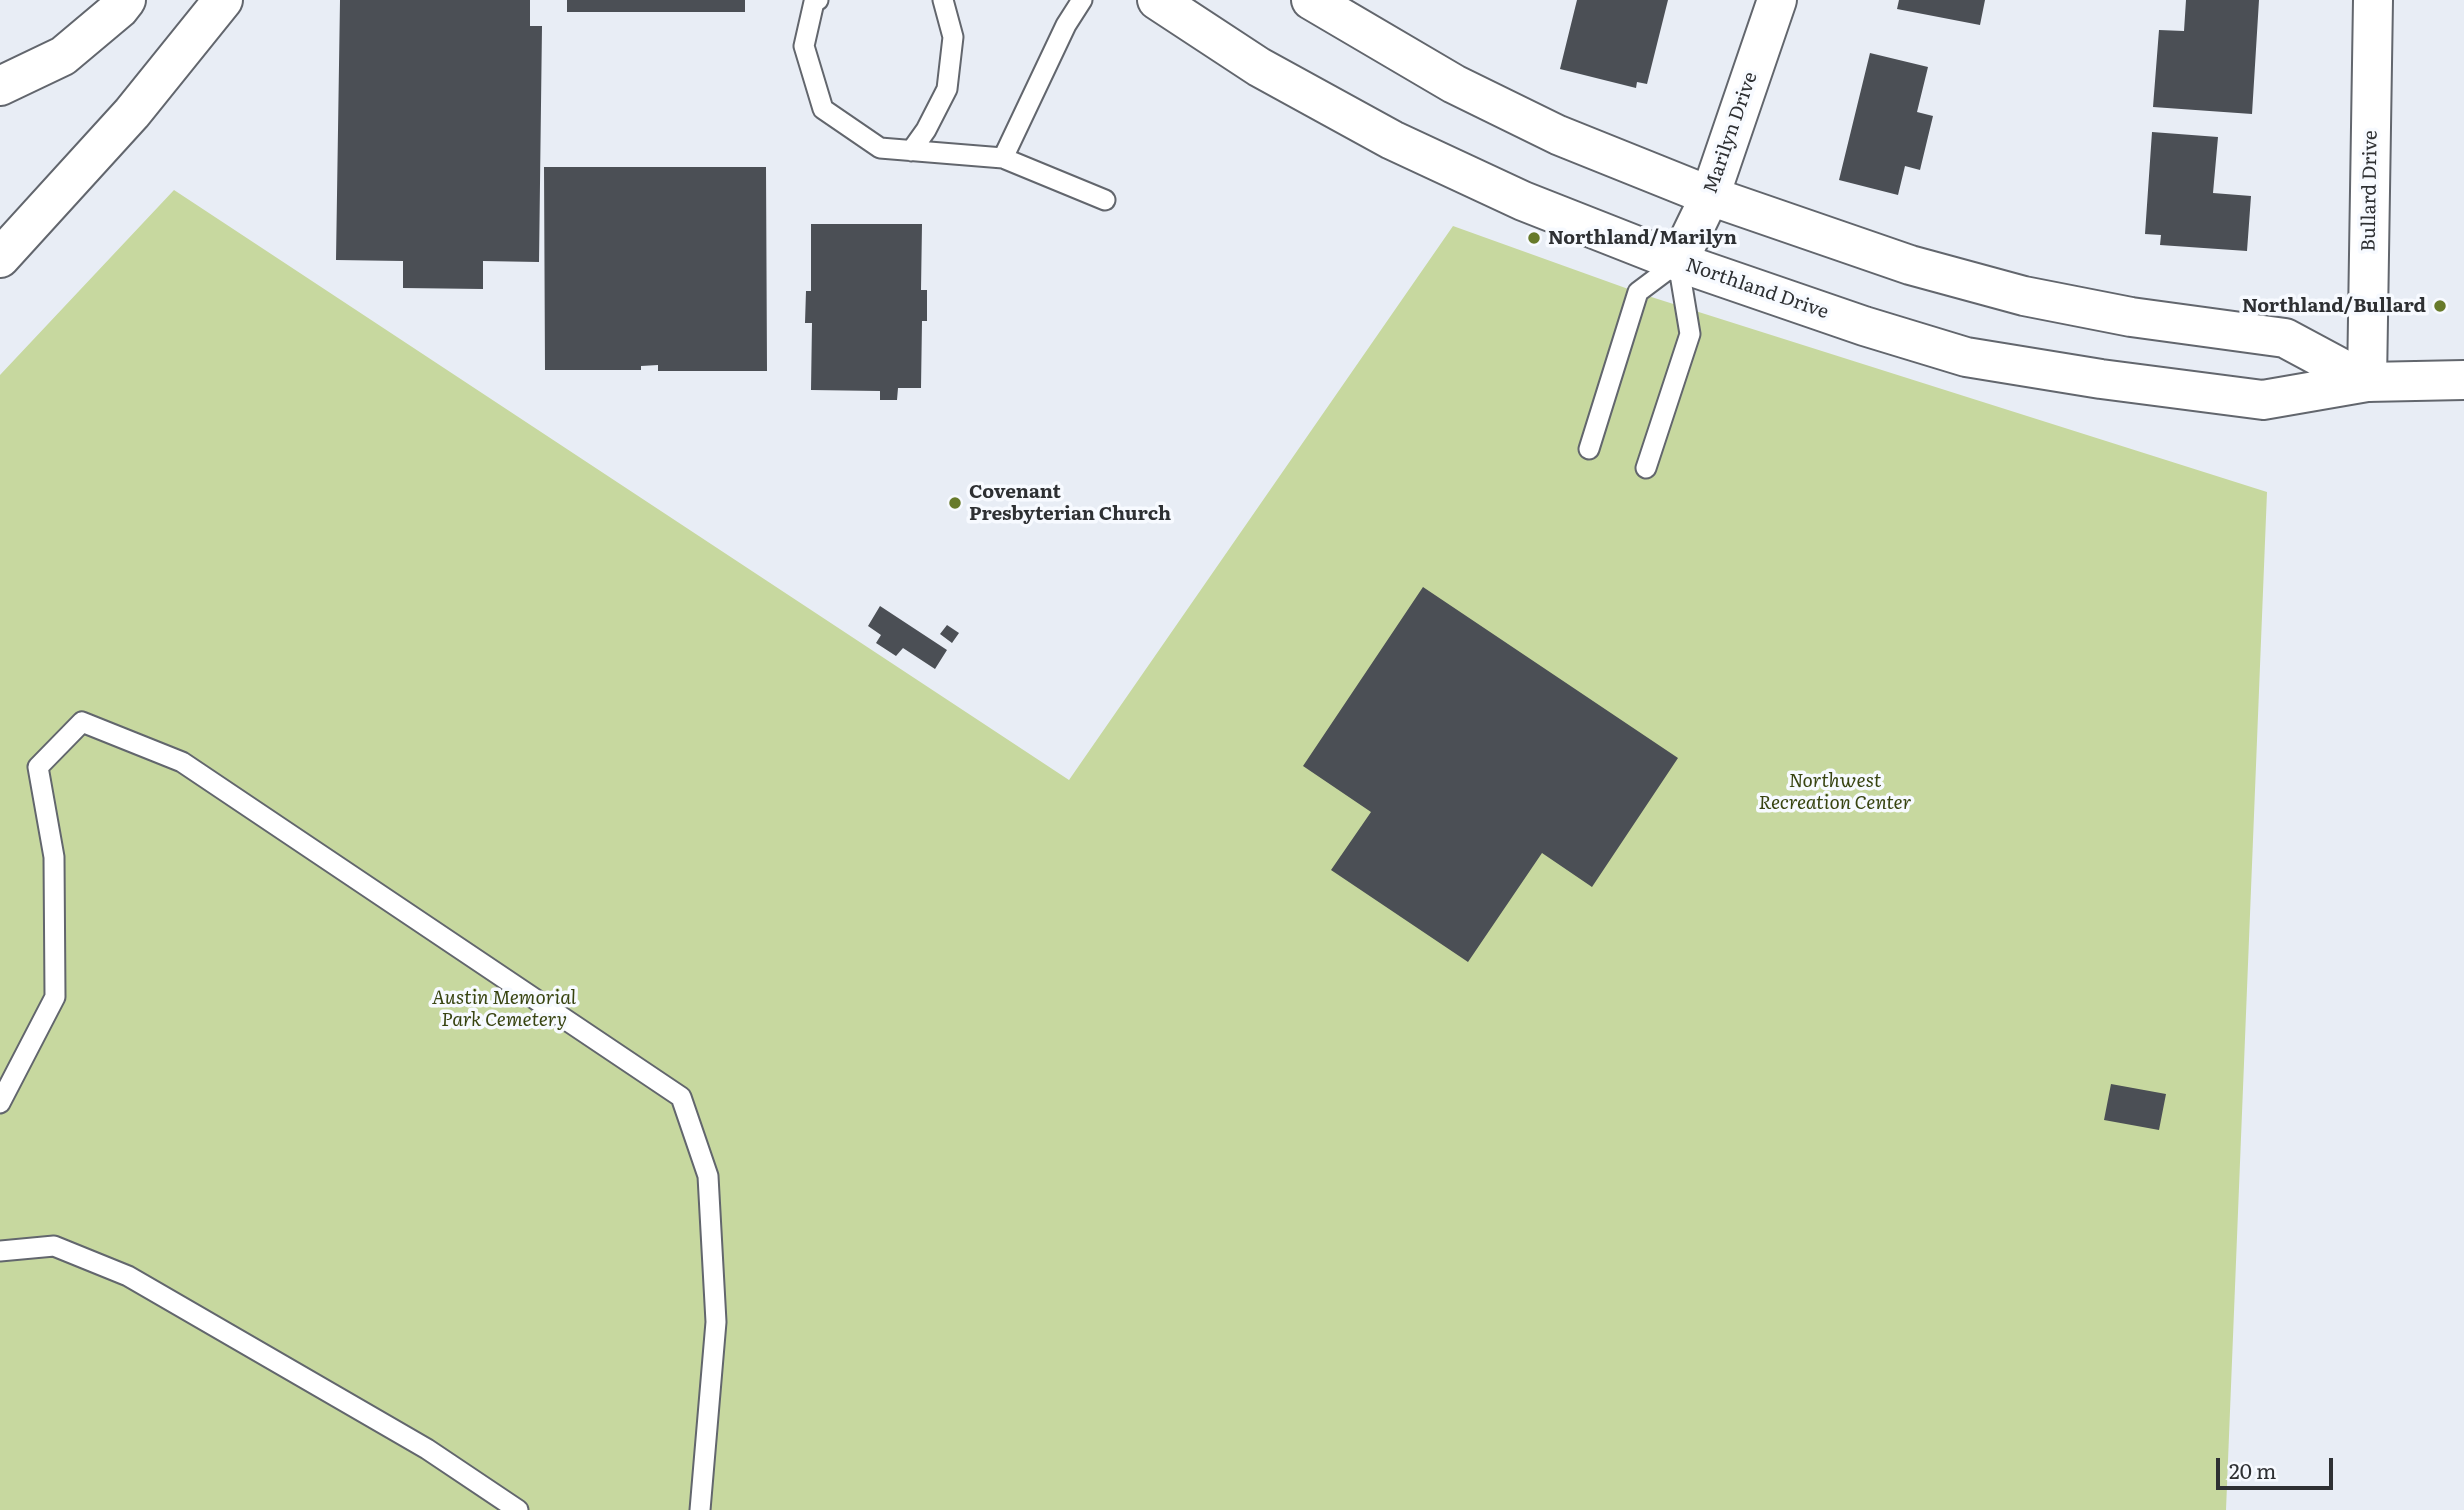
<!DOCTYPE html>
<style>
body{margin:0}
#map{position:relative;width:2464px;height:1510px;overflow:hidden;background:#e8edf5;font-family:Literata,serif}
canvas{display:block}
.scale{position:absolute;left:2216px;top:1458px;width:117px;height:32px;box-sizing:border-box;border:4px solid #2e3033;border-top:0;padding-left:9px;font-size:21px;line-height:24px;white-space:nowrap;color:#2e3033;-webkit-text-stroke:5px #f7faff;paint-order:stroke}
</style>
<div id="map">
<canvas width="2464" height="1510"></canvas>
<div class="scale">20 m</div>
</div>
<script>
const g = document.querySelector('canvas').getContext('2d');
g.lineJoin = 'round';
function paint(path, color) { g.fillStyle = color; g.fill(path, 'evenodd'); }
function strokePath(path, color, width, dash) { g.strokeStyle = color; g.lineWidth = width; g.lineCap = dash ? 'butt' : 'round'; g.setLineDash(dash || []); g.stroke(path); }
function write(font, color, halo, rows, align = 'center') {
  g.font = font + ' Literata,serif'; g.lineWidth = 7; g.setLineDash([]); g.textBaseline = 'middle'; g.strokeStyle = halo; g.fillStyle = color; for (const [text, x, y, turn = 0] of rows) {
    g.save(); g.translate(x, y); g.rotate((+turn || 0) * Math.PI / 180); g.textAlign = isNaN(turn) ? turn : align; if (halo) g.strokeText(text, 0, 0); g.fillText(text, 0, 0); g.restore();
  }
}
const green = new Path2D(`
 M 174,190 L 1069,780 L 1453,226 L 1645,295 L 2267,492 L 2226,1510 L 0,1510 L 0,375 Z`);
const building = new Path2D(`
 M 340,0 L 530,0 L 530,26 L 542,26 L 539,262 L 483,261 L 483,289 L 403,288 L 403,261 L 336,260 Z
 M 567,0 L 745,0 L 745,12 L 567,12 Z
 M 1577,0 L 1668,0 L 1647,84 L 1637,82 L 1636,88 L 1560,69 Z
 M 1899,0 L 1985,0 L 1980,25 L 1897,9 Z
 M 2186,0 L 2259,0 L 2252,114 L 2153,107 L 2159,30 L 2184,31 Z
 M 1870,53 L 1928,67 L 1917,112 L 1933,116 L 1920,170 L 1905,166 L 1898,195 L 1839,180 Z
 M 2152,132 L 2218,137 L 2213,193 L 2251,196 L 2247,251 L 2160,245 L 2161,235 L 2145,234 Z
 M 544,167 L 766,167 L 767,371 L 658,371 L 658,365 L 641,366 L 641,370 L 545,370 Z
 M 811,224 L 922,224 L 921,290 L 927,290 L 927,321 L 922,321 L 921,388 L 898,388 L 897,400 L 880,400 L 880,391 L 811,390 L 812,323 L 805,323 L 806,291 L 811,291 Z
 M 1423,587 L 1678,758 L 1592,887 L 1542,853 L 1468,962 L 1331,870 L 1371,812 L 1303,766 Z
 M 880,606 L 947,650 L 935,669 L 903,648 L 896,656 L 876,643 L 881,635 L 868,626 Z
 M 947,625 L 959,633 L 952,643 L 940,634 Z
 M 2111,1084 L 2166,1094 L 2159,1130 L 2104,1120 Z`);
const lane = new Path2D(`
 M 818,0 L 814,2 L 804,46 L 823,109 L 880,148 L 1003,158 L 1105,200
 M 911,151 L 926,130 L 947,89 L 953,37 L 943,0
 M 1003,158 L 1066,25 L 1082,0
 M 1589,449 L 1638,292 L 1678,262 L 1690,334 L 1646,468
 M 0,1103 L 55,997 L 54,857 L 38,767 L 82,722 L 182,762 L 681,1097 L 708,1176 L 716,1322 L 700,1510
 M 0,1251 L 54,1246 L 128,1276 L 427,1449 L 518,1510`);
const street = new Path2D(`
 M 2367,382 L 2373,0`);
const secondary = new Path2D(`
 M 1678,262 L 1710,196 L 1777,0`);
const primary = new Path2D(`
 M 1157,0 L 1259,67 L 1392,140 L 1523,201 L 1678,262 L 1864,326 L 1966,357 L 2101,379 L 2263,400 L 2367,382 L 2464,380
 M 1311,0 L 1454,84 L 1558,135 L 1710,196 L 1910,265 L 2024,296 L 2131,317 L 2285,338 L 2367,382`);
const highway = new Path2D(`
 M 0,86 L 63,56 L 119,9 L 126,0
 M 0,258 L 132,113 L 223,0`);
const markers = [
 [1534,238,7,"#677a2a"],
 [2440,306,7,"#677a2a"],
 [955,503,7,"#677a2a"]
];
const streetNames = [
 ["Marilyn Drive",1731,133,-71],
 ["Bullard Drive",2370,191,-89],
 ["Northland Drive",1757,289,19]
];
const poiNames = [
 ["Northland/Marilyn",1548,238],
 ["Northland/Bullard",2426,306,"right"],
 ["Covenant",969,492],
 ["Presbyterian Church",969,514]
];
const parkNames = [
 ["Northwest",1835,781],
 ["Recreation Center",1835,803],
 ["Austin Memorial",504,998],
 ["Park Cemetery",504,1020]
];
paint(green, '#c7d89f');
paint(building, '#4b4f55');
strokePath(lane, '#62666d', 23);
strokePath(street, '#62666d', 42);
strokePath(secondary, '#62666d', 42);
strokePath(primary, '#62666d', 42);
strokePath(highway, '#62666d', 42);
strokePath(lane, '#fff', 19);
strokePath(street, '#fff', 38);
strokePath(secondary, '#fff', 38);
strokePath(primary, '#fff', 38);
strokePath(highway, '#fff', 38);
for (const [x, y, r, color] of markers) { const dot = new Path2D(); dot.arc(x, y, r, 0, 2 * Math.PI); g.fillStyle = color; g.fill(dot); strokePath(dot, '#f7faff', 2.5); }
write('19px', '#2e3033', '#f7faff', streetNames);
write('bold 19px', '#2e3033', '#f7faff', poiNames, 'left');
write('italic 19px', '#384411', '#f7faff', parkNames);
</script>
